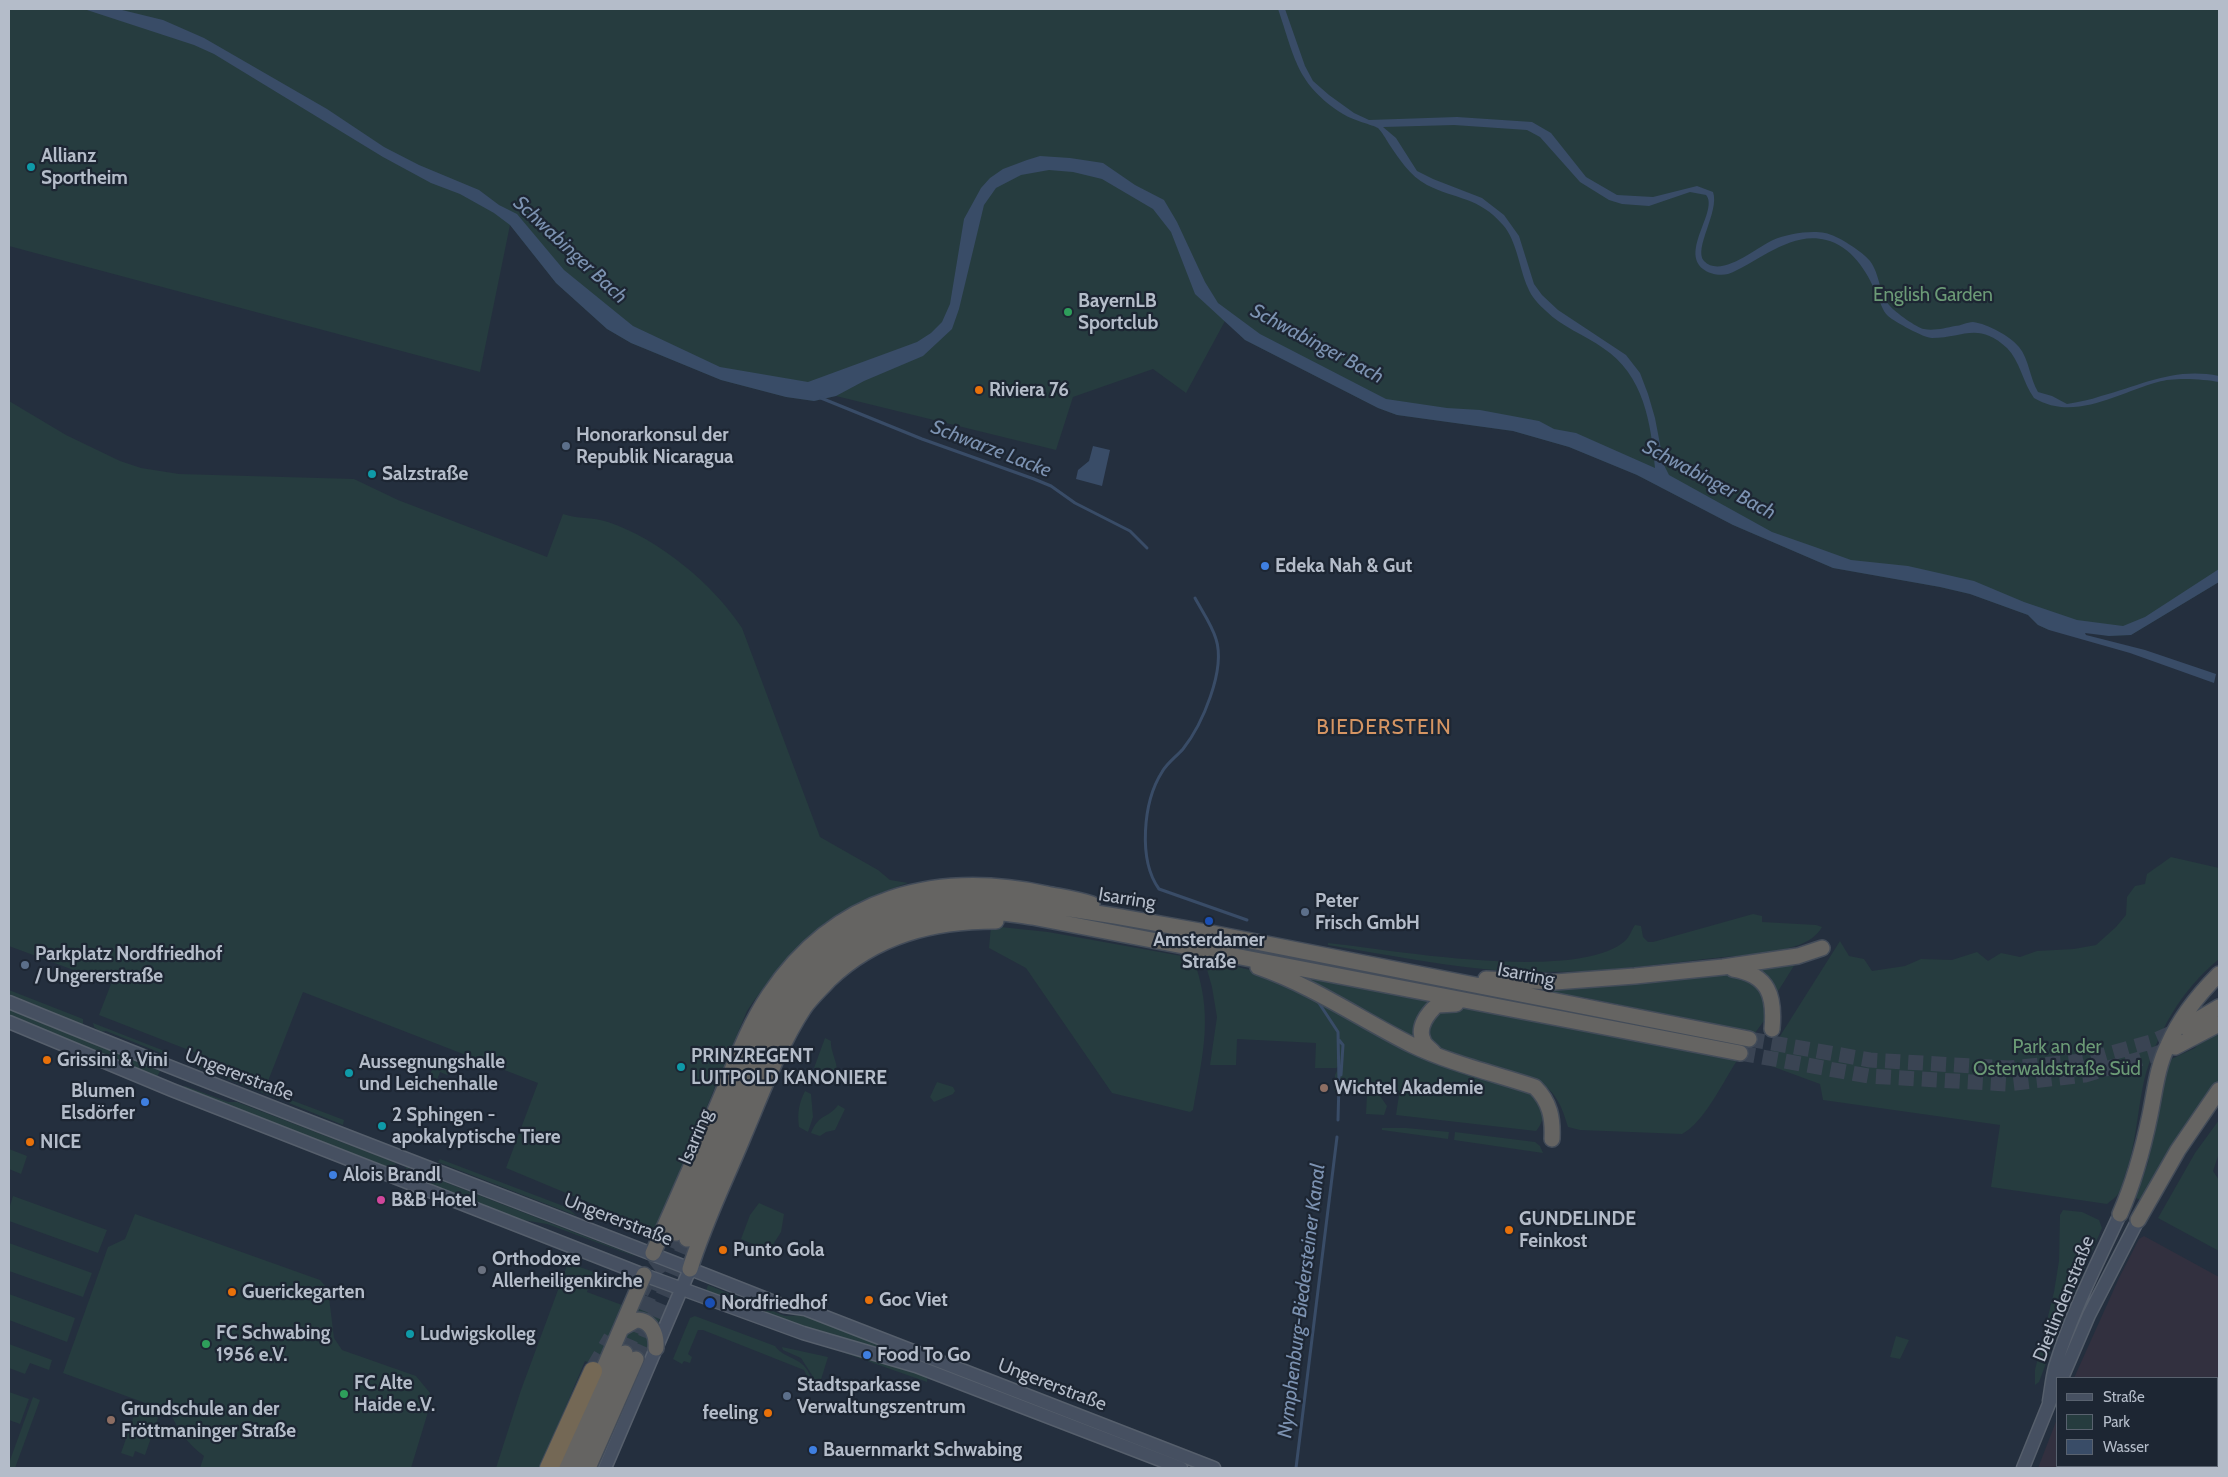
<!DOCTYPE html>
<meta charset="utf-8">
<style>
body{margin:0}
#map{position:relative;width:2228px;height:1477px;overflow:hidden;background:#242f3e;font-family:Cabin,sans-serif}
canvas{display:block}
.frame{position:absolute;inset:0;border:10px solid #b4bcc9;pointer-events:none}
.legend{position:absolute;left:2056px;top:1377px;width:162px;height:90px;box-sizing:border-box;background:#1d2633;border:1px solid #59626f;margin:0;padding:6px 9px;list-style:none;font-size:15px;color:#b4bcc9}
.legend li{display:flex;align-items:center;gap:10px;height:25px}
.legend b{width:25px;border:1px solid #59626f}
</style>
<div id="map">
<canvas width="2228" height="1477"></canvas>
<div class="frame"></div>
<ul class="legend">
<li><b style="height:6px;background:#465061"></b>Straße</li>
<li><b style="height:14px;background:#263c3f"></b>Park</li>
<li><b style="height:14px;background:#394c67"></b>Wasser</li>
</ul>
</div>
<script>
const g = document.querySelector('canvas').getContext('2d');
g.lineJoin = 'round';
function paint(path, color) { g.fillStyle = color; g.fill(path, 'evenodd'); }
function strokePath(path, color, width, dash) { g.strokeStyle = color; g.lineWidth = width; g.lineCap = dash ? 'butt' : 'round'; g.setLineDash(dash || []); g.stroke(path); }
function write(font, color, halo, rows, align = 'center') {
  g.font = font + ' Cabin,sans-serif'; g.lineWidth = 4.5; g.setLineDash([]); g.textBaseline = 'middle'; g.strokeStyle = halo; g.fillStyle = color; for (const [text, x, y, turn = 0] of rows) {
    g.save(); g.translate(x, y); g.rotate((+turn || 0) * Math.PI / 180); g.textAlign = isNaN(turn) ? turn : align; if (halo) g.strokeText(text, 0, 0); g.fillText(text, 0, 0); g.restore();
  }
}
const medical = new Path2D(`
 M 2144,1236 L 2219,1277 L 2219,1468 L 2038,1468 L 2057,1419 L 2057,1466 L 2217,1466 L 2217,1378 L 2074,1378 L 2119,1278 L 2139,1239 Z`);
const green = new Path2D(`
 M 9,9 L 2219,9 L 2219,582 L 2131,635 L 2109,636 L 2086,632 L 2049,630 L 2038,625 L 2028,615 L 1970,594 L 1940,587 L 1833,568 L 1733,525 L 1637,475 L 1569,447 L 1513,431 L 1397,415 L 1378,408 L 1245,340 L 1225,321 L 1186,393 L 1153,369 L 1073,397 L 1056,450 L 836,396 L 814,401 L 786,397 L 721,380 L 631,343 L 607,329 L 556,283 L 510,225 L 480,372 L 9,246 Z
 M 9,401 L 66,435 L 120,461 L 141,468 L 179,474 L 354,479 L 398,500 L 547,557 L 563,514 C 577,519 593,517 608,522 C 659,539 713,584 742,628 L 820,837 L 878,870 L 890,880 L 908,883 C 827,910 795,942 747,1011 L 655,1230 L 506,1168 L 538,1083 L 303,992 L 268,1081 L 99,1015 L 111,984 L 9,946 Z
 M 2171,857 L 2219,868 L 2219,959 C 2181,990 2156,1034 2144,1081 C 2137,1113 2136,1145 2125,1175 C 2123,1181 2122,1189 2118,1194 C 2116,1197 2111,1201 2107,1204 L 1991,1187 L 2000,1125 L 1823,1100 L 1820,1084 L 1763,1063 L 1840,941 L 1849,956 L 1864,959 L 1872,971 L 1905,966 L 1921,959 L 1952,960 L 1977,952 L 1988,961 L 2001,953 L 2020,957 L 2037,951 L 2074,949 L 2096,945 L 2116,927 L 2126,915 L 2127,897 L 2135,886 L 2145,884 L 2147,874 Z
 M 1041,908 L 1578,1011 L 1577,1014 L 1198,943 L 912,910 Z
 M 1753,914 L 1762,916 L 1762,922 L 1816,925 L 1822,927 C 1817,936 1809,941 1799,945 C 1774,954 1732,956 1705,959 C 1640,967 1574,975 1508,971 C 1448,967 1388,955 1328,945 L 1328,943 C 1393,950 1576,983 1625,941 C 1629,938 1632,929 1635,925 L 1641,926 L 1643,937 L 1648,942 L 1653,942 Z
 M 991,926 L 1048,932 L 1193,958 C 1214,1014 1203,1053 1193,1110 L 1190,1112 L 1112,1093 L 1026,968 L 989,948 Z
 M 1204,959 L 1271,975 L 1530,1092 C 1543,1104 1548,1117 1536,1131 L 1396,1115 L 1399,1095 L 1392,1085 L 1381,1085 L 1378,1093 L 1387,1106 L 1384,1115 L 1366,1114 L 1367,1094 L 1334,1091 L 1335,1075 L 1339,1067 L 1336,1068 L 1315,1068 L 1316,1043 L 1237,1039 L 1236,1065 L 1210,1065 L 1217,1017 L 1212,987 Z
 M 1797,961 L 1775,996 L 1753,968 Z
 M 1724,971 L 1745,974 L 1766,994 L 1766,1018 L 1755,1033 L 1582,997 L 1579,1001 L 1531,991 L 1529,988 Z
 M 1290,972 L 1435,1001 L 1422,1045 Z
 M 9,990 L 83,1019 L 83,1025 L 9,994 Z
 M 1452,1007 L 1467,1009 L 1738,1059 C 1724,1080 1704,1123 1682,1134 L 1580,1130 L 1568,1127 C 1562,1107 1557,1093 1539,1082 L 1449,1052 C 1439,1048 1433,1044 1428,1034 L 1433,1013 Z
 M 9,1009 L 160,1071 L 157,1077 L 9,1016 Z
 M 93,1023 L 167,1052 L 166,1055 L 106,1031 L 101,1032 L 94,1027 Z
 M 2219,1030 L 2219,1080 L 2142,1200 L 2135,1198 L 2148,1163 L 2159,1093 L 2169,1060 L 2195,1048 L 2199,1042 Z
 M 825,1038 L 831,1041 C 830,1053 840,1064 836,1077 L 814,1068 Z
 M 446,1060 L 452,1064 L 455,1070 L 447,1075 L 440,1072 L 437,1080 L 427,1083 L 434,1064 L 440,1071 L 439,1063 Z
 M 197,1063 L 282,1096 L 281,1100 L 196,1067 Z
 M 937,1082 L 953,1087 L 955,1091 L 953,1094 L 934,1102 L 930,1097 Z
 M 185,1086 L 228,1102 L 237,1102 L 396,1163 L 393,1169 L 183,1087 Z
 M 805,1091 L 811,1094 L 813,1117 L 808,1132 L 799,1127 C 797,1113 799,1103 805,1091 Z
 M 291,1100 L 344,1120 L 343,1125 L 289,1103 Z
 M 838,1105 L 845,1109 L 835,1130 L 826,1132 L 820,1136 L 811,1133 C 819,1113 828,1119 838,1105 Z
 M 2219,1120 L 2219,1153 L 2213,1171 L 2219,1180 L 2219,1251 L 2158,1218 L 2195,1153 Z
 M 1382,1128 L 1406,1128 L 1449,1132 L 1448,1139 L 1382,1130 Z
 M 1455,1132 L 1535,1142 L 1540,1146 L 1543,1153 L 1454,1140 Z
 M 9,1149 L 27,1156 L 21,1174 L 9,1169 Z
 M 440,1159 L 566,1207 L 577,1216 L 438,1162 Z
 M 406,1167 L 633,1255 L 634,1256 L 547,1224 L 523,1220 L 403,1174 Z
 M 13,1196 L 107,1230 L 98,1253 L 9,1221 L 9,1209 Z
 M 759,1203 L 784,1214 L 781,1232 L 769,1251 L 741,1239 L 750,1215 Z
 M 2063,1210 L 2082,1212 L 2099,1220 L 2102,1228 L 2065,1313 L 2039,1382 L 2035,1385 L 2035,1370 L 2054,1292 L 2059,1261 L 2060,1215 Z
 M 135,1214 L 320,1280 L 328,1289 L 334,1338 L 342,1350 L 416,1376 L 430,1393 L 428,1412 L 411,1468 L 200,1468 L 204,1456 C 188,1444 178,1431 170,1412 L 63,1373 L 108,1247 L 125,1239 Z
 M 9,1243 L 92,1273 L 83,1297 L 9,1271 Z
 M 568,1263 L 594,1272 L 587,1292 L 622,1305 L 628,1293 L 631,1294 L 600,1368 L 585,1361 L 540,1468 L 496,1468 L 521,1390 Z
 M 708,1285 L 785,1316 L 805,1315 L 1113,1434 L 771,1316 L 706,1291 Z
 M 9,1294 L 75,1318 L 67,1342 L 9,1320 Z
 M 641,1299 L 664,1309 L 658,1323 L 651,1317 L 635,1313 Z
 M 695,1316 L 775,1346 C 785,1361 807,1355 812,1383 L 806,1380 L 807,1376 L 804,1370 L 703,1330 L 698,1330 L 688,1354 L 692,1357 L 690,1363 L 684,1361 L 682,1364 L 673,1359 L 690,1318 Z
 M 634,1327 L 645,1329 L 650,1342 L 643,1359 L 620,1349 L 627,1332 Z
 M 1896,1336 L 1909,1340 L 1900,1359 L 1890,1357 Z
 M 9,1344 L 52,1360 L 49,1370 L 30,1363 L 25,1374 L 9,1368 Z
 M 782,1347 L 828,1357 L 819,1386 L 801,1358 L 783,1350 Z
 M 844,1348 L 927,1376 L 927,1382 L 842,1352 Z
 M 9,1392 L 29,1399 L 20,1424 L 9,1420 Z
 M 33,1397 L 40,1400 L 15,1468 L 9,1468 L 9,1463 Z
 M 137,1407 L 159,1415 L 145,1455 L 135,1451 L 133,1457 L 121,1453 Z`);
const water = new Path2D(`
 M 66,9 L 118,9 L 163,20 L 204,38 L 327,109 L 384,147 L 419,165 L 479,190 L 499,205 L 517,214 L 564,270 L 633,326 L 720,367 L 808,382 L 917,342 L 931,333 L 942,322 L 950,304 L 964,219 L 981,188 L 990,178 L 1003,169 L 1027,160 L 1040,156 L 1070,158 L 1103,163 L 1135,185 L 1164,200 L 1177,222 L 1205,282 L 1218,303 L 1260,334 L 1386,399 L 1447,408 L 1480,410 L 1539,421 L 1554,429 L 1576,433 L 1655,468 C 1651,423 1644,375 1603,348 C 1585,335 1562,327 1546,311 C 1539,305 1531,296 1528,288 C 1519,268 1517,241 1503,225 C 1478,196 1456,200 1427,185 C 1409,175 1400,160 1389,144 C 1386,139 1382,132 1378,128 C 1373,125 1352,120 1343,114 C 1296,84 1295,58 1278,9 L 1285,9 L 1305,66 L 1313,81 L 1329,95 L 1354,113 L 1369,120 L 1457,117 L 1532,122 L 1551,133 L 1586,177 L 1617,195 L 1653,197 L 1697,186 L 1713,192 C 1720,211 1693,249 1704,261 C 1721,279 1757,247 1773,240 C 1787,234 1810,230 1825,233 C 1837,235 1863,252 1870,261 C 1880,274 1879,294 1890,306 C 1895,312 1917,328 1924,329 C 1933,331 1946,328 1955,326 C 1960,326 1967,322 1973,322 C 1988,324 2010,336 2019,347 C 2029,359 2030,379 2038,392 L 2052,396 L 2067,404 C 2078,402 2090,400 2101,396 C 2143,385 2174,367 2219,376 L 2219,382 C 2203,379 2174,377 2158,382 C 2118,393 2074,422 2034,398 C 2023,383 2020,361 2007,348 C 1978,321 1963,338 1932,338 C 1924,338 1895,322 1888,316 C 1882,311 1880,300 1876,293 C 1867,271 1851,246 1826,240 C 1791,230 1757,263 1728,274 C 1720,276 1709,274 1703,269 C 1680,251 1719,210 1706,195 L 1690,192 L 1649,206 L 1622,204 L 1609,200 L 1580,182 L 1540,137 L 1527,130 L 1454,125 L 1383,127 L 1396,138 L 1417,171 L 1433,179 L 1482,198 L 1504,215 L 1519,236 L 1534,284 L 1542,295 L 1558,310 L 1626,355 L 1640,373 L 1648,394 L 1655,418 L 1664,465 L 1669,475 L 1772,532 L 1815,547 L 1851,560 L 1908,566 L 1974,581 L 2024,602 L 2077,620 L 2123,626 L 2145,617 L 2219,569 L 2219,582 L 2131,635 L 2109,636 L 2085,633 L 2086,635 L 2145,650 L 2216,674 L 2214,683 L 2130,653 L 2049,630 L 2038,625 L 2028,615 L 1970,594 L 1940,587 L 1833,568 L 1733,525 L 1637,475 L 1569,447 L 1513,431 L 1397,415 L 1378,408 L 1245,340 L 1195,294 L 1171,232 L 1153,209 L 1102,179 L 1073,172 L 1049,170 L 1021,175 L 996,188 L 984,205 L 959,309 L 952,329 L 923,356 L 864,381 L 836,396 L 814,401 L 786,397 L 721,380 L 631,343 L 607,329 L 556,283 L 510,225 L 494,213 L 460,194 L 431,183 L 383,157 L 214,54 L 194,45 L 87,10 Z
 M 1093,446 L 1110,450 L 1102,486 L 1076,479 L 1078,470 L 1089,461 Z`);
const stream = new Path2D(`
 M 821,398 L 922,439 L 1034,479 L 1051,486 L 1075,503 L 1130,531 L 1147,548
 M 1195,598 C 1202,611 1212,625 1216,639 C 1226,670 1202,725 1183,749 C 1176,757 1167,763 1162,772 C 1143,802 1138,860 1159,889 L 1247,920
 M 1317,1000 L 1338,1032 L 1339,1083 L 1338,1120
 M 1339,1040 L 1343,1045 L 1341,1075
 M 1296,1468 L 1337,1137`);
const trunkTunnel = new Path2D(`
 M 1749,1039 L 1870,1060 L 2008,1068 L 2083,1061 L 2151,1042 L 2181,1029
 M 1740,1053 L 1868,1076 L 2007,1084 L 2085,1075 L 2153,1055 L 2174,1047
 M 625,1353 L 676,1233
 M 636,1359 L 687,1239`);
const motorwayTunnel = new Path2D(`
 M 640,1292 L 652,1270 L 664,1261
 M 593,1371 L 612,1338`);
const secondary = new Path2D(`
 M 9,1002 C 266,1108 526,1203 784,1306 L 805,1309 L 1214,1468
 M 9,1022 L 172,1090 L 644,1275 L 803,1333 L 916,1366 L 1181,1468
 M 2062,1378 L 2089,1315 L 2138,1220
 M 2049,1401 C 2051,1390 2052,1378 2055,1367 C 2071,1314 2097,1264 2120,1214
 M 605,1468 L 690,1269
 M 2023,1468 L 2053,1394`);
const trunk = new Path2D(`
 M 1258,967 C 1313,986 1360,1019 1412,1045 C 1449,1063 1496,1074 1535,1087 C 1550,1102 1553,1118 1552,1139
 M 1733,969 C 1769,975 1775,996 1772,1029
 M 1486,979 L 1555,982 L 1635,976 L 1723,967 L 1798,956 L 1822,948
 M 2185,1027 L 2219,1007
 M 2175,1047 L 2219,1024
 M 1434,1053 C 1431,1049 1424,1045 1423,1040 C 1417,1027 1428,1013 1437,1005 L 1456,1004
 M 2120,1214 C 2134,1182 2143,1149 2150,1115 C 2155,1091 2157,1067 2168,1045 C 2180,1017 2198,995 2219,974
 M 2138,1220 L 2178,1150 L 2219,1090
 M 676,1233 L 753,1053 L 768,1022 L 795,981 L 825,950 L 860,926 L 892,911 L 933,900 L 961,897 L 1007,899 L 1115,916 L 1211,933 L 1749,1039
 M 687,1239 C 705,1195 724,1151 743,1107 C 788,1003 827,923 953,911 C 979,908 1006,914 1032,917 L 1740,1053
 M 653,1253 C 676,1201 699,1149 721,1097 C 735,1063 748,1026 769,995 C 835,896 936,870 1047,894 C 1062,897 1077,899 1092,904
 M 690,1269 C 704,1223 726,1179 744,1135 C 761,1095 780,1044 804,1008 C 811,998 821,989 829,980 C 876,935 933,921 996,921
 M 622,1328 L 636,1320 C 651,1320 657,1334 656,1348
 M 561,1468 L 644,1275
 M 575,1468 L 625,1353
 M 588,1468 L 636,1359`);
const motorway = new Path2D(`
 M 549,1468 L 593,1371`);
const markers = [
 [31,167,5,"#0f9aa8"],
 [1068,312,5,"#2e9e5b"],
 [979,390,5,"#e8710a"],
 [566,446,5,"#5c6f8a"],
 [372,474,5,"#0f9aa8"],
 [1265,566,5,"#3f7fe0"],
 [1305,912,5,"#5c6f8a"],
 [1209,921,5,"#1a4fb4"],
 [25,965,5,"#5c6f8a"],
 [47,1060,5,"#e8710a"],
 [681,1067,5,"#0f9aa8"],
 [349,1073,5,"#0f9aa8"],
 [1324,1088,5,"#8d6e63"],
 [145,1102,5,"#3f7fe0"],
 [382,1126,5,"#0f9aa8"],
 [30,1142,5,"#e8710a"],
 [333,1175,5,"#3f7fe0"],
 [381,1200,5,"#d1479c"],
 [1509,1230,5,"#e8710a"],
 [723,1250,5,"#e8710a"],
 [482,1270,5,"#6b7280"],
 [232,1292,5,"#e8710a"],
 [869,1300,5,"#e8710a"],
 [710,1303,6,"#1a4fb4"],
 [410,1334,5,"#0f9aa8"],
 [206,1344,5,"#2e9e5b"],
 [867,1355,5,"#3f7fe0"],
 [344,1394,5,"#2e9e5b"],
 [787,1396,5,"#5c6f8a"],
 [768,1413,5,"#e8710a"],
 [111,1420,5,"#8d6e63"],
 [813,1450,5,"#3f7fe0"]
];
const poiNames = [
 ["Allianz",41,156],
 ["Sportheim",41,178],
 ["BayernLB",1078,301],
 ["Sportclub",1078,323],
 ["Riviera 76",989,390],
 ["Honorarkonsul der",576,435],
 ["Republik Nicaragua",576,457],
 ["Salzstraße",382,474],
 ["Edeka Nah & Gut",1275,566],
 ["Peter",1315,901],
 ["Frisch GmbH",1315,923],
 ["Amsterdamer",1209,940,"center"],
 ["Straße",1209,962,"center"],
 ["Parkplatz Nordfriedhof",35,954],
 ["/ Ungererstraße",35,976],
 ["PRINZREGENT",691,1056],
 ["LUITPOLD KANONIERE",691,1078],
 ["Grissini & Vini",57,1060],
 ["Aussegnungshalle",359,1062],
 ["und Leichenhalle",359,1084],
 ["Wichtel Akademie",1334,1088],
 ["Blumen",135,1091,"right"],
 ["Elsdörfer",135,1113,"right"],
 ["2 Sphingen -",392,1115],
 ["apokalyptische Tiere",392,1137],
 ["NICE",40,1142],
 ["Alois Brandl",343,1175],
 ["B&B Hotel",391,1200],
 ["GUNDELINDE",1519,1219],
 ["Feinkost",1519,1241],
 ["Punto Gola",733,1250],
 ["Orthodoxe",492,1259],
 ["Allerheiligenkirche",492,1281],
 ["Guerickegarten",242,1292],
 ["Goc Viet",879,1300],
 ["Nordfriedhof",721,1303],
 ["FC Schwabing",216,1333],
 ["1956 e.V.",216,1355],
 ["Ludwigskolleg",420,1334],
 ["Food To Go",877,1355],
 ["FC Alte",354,1383],
 ["Haide e.V.",354,1405],
 ["Stadtsparkasse",797,1385],
 ["Verwaltungszentrum",797,1407],
 ["Grundschule an der",121,1409],
 ["Fröttmaninger Straße",121,1431],
 ["feeling",758,1413,"right"],
 ["Bauernmarkt Schwabing",823,1450]
];
const parkNames = [
 ["English Garden",1933,295],
 ["Park an der",2057,1047],
 ["Osterwaldstraße Süd",2057,1069]
];
const streetNames = [
 ["Isarring",1127,899,9],
 ["Isarring",1526,975,11],
 ["Ungererstraße",239,1075,21],
 ["Isarring",696,1137,-67],
 ["Ungererstraße",618,1220,21],
 ["Dietlindenstraße",2064,1299,-68],
 ["Ungererstraße",1052,1385,21]
];
const waterNames = [
 ["Schwabinger Bach",570,250,43],
 ["Schwabinger Bach",1317,344,28],
 ["Schwarze Lacke",991,449,21],
 ["Schwabinger Bach",1709,480,28],
 ["Nymphenburg-Biedersteiner Kanal",1302,1301,-83]
];
const quarterNames = [
 ["BIEDERSTEIN",1384,728]
];
paint(medical, '#32303f');
paint(green, '#263c3f');
paint(water, '#394c67');
strokePath(stream, '#394c67', 3);
strokePath(trunkTunnel, '#3a4453', 15, [15, 8]);
strokePath(motorwayTunnel, '#3a4453', 18, [18, 9]);
strokePath(secondary, '#565f6c', 15);
strokePath(trunk, '#434c59', 18);
strokePath(motorway, '#434c59', 20);
strokePath(secondary, '#465061', 12);
strokePath(trunk, '#656462', 15);
strokePath(motorway, '#746855', 18);
for (const [x, y, r, color] of markers) { const dot = new Path2D(); dot.arc(x, y, r, 0, 2 * Math.PI); g.fillStyle = color; g.fill(dot); strokePath(dot, '#1d2633', 2); }
write('bold 19px', '#b4bcc9', '#1d2633', poiNames, 'left');
write('19px', '#6b9a76', '#1d2633', parkNames);
write('19px', '#b4bcc9', '#1d2633', streetNames);
write('italic 20px', '#7c92b1', '#1d2633', waterNames);
g.letterSpacing = '1px';
write('21px', '#d59563', '#1d2633', quarterNames);
g.letterSpacing = '0px';
</script>
